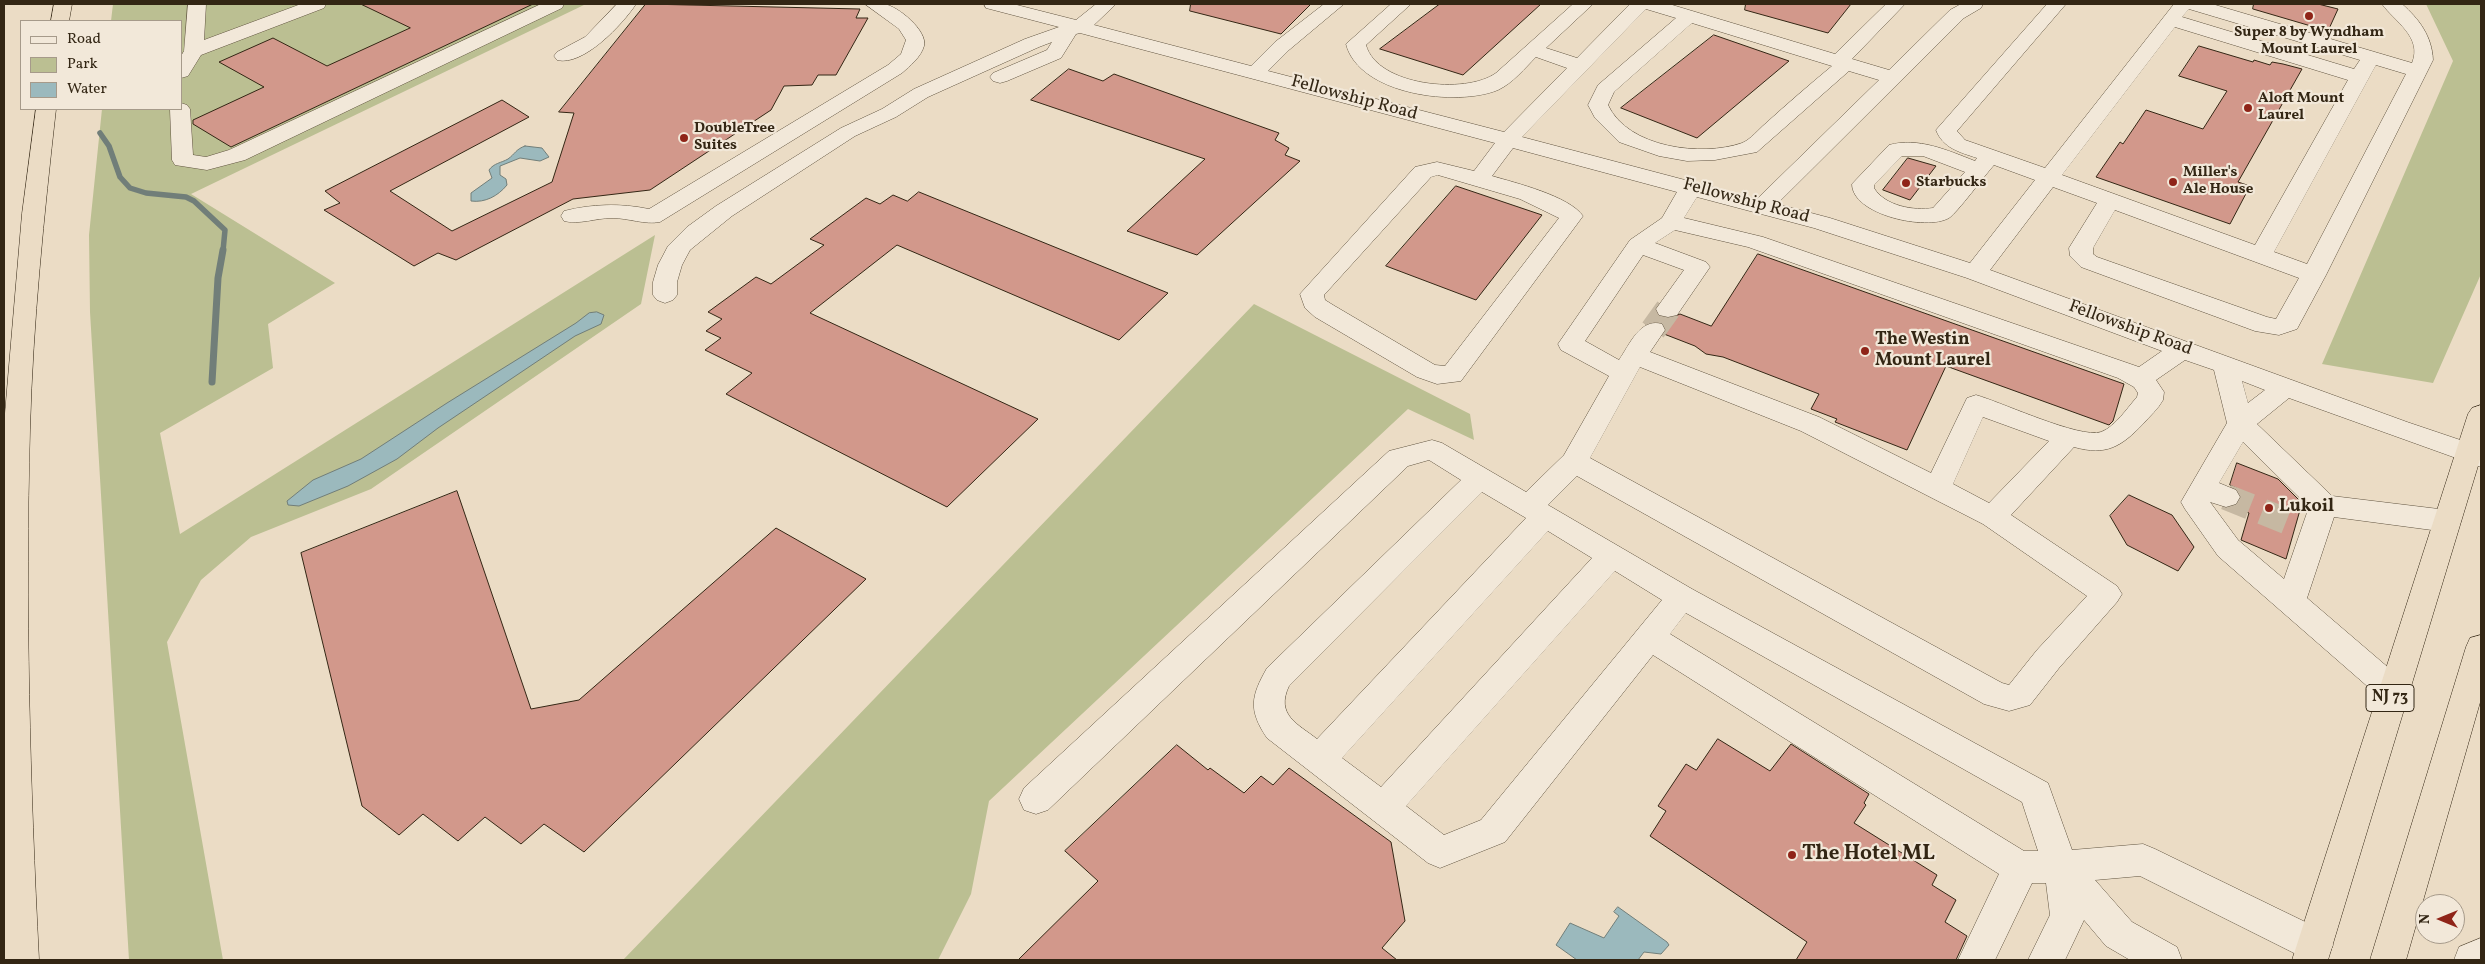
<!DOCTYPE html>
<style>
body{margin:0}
#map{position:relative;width:2485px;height:964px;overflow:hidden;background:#ebdcc5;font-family:Vollkorn,serif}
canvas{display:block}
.frame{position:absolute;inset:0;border:5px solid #332614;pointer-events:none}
.legend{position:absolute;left:20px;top:20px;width:162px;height:90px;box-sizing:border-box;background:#f2e8d9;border:1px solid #a69a8a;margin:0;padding:6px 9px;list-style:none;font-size:15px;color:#332614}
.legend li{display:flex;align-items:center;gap:10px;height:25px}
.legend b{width:25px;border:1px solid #a69a8a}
.north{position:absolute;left:2415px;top:894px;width:50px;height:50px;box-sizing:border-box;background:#f2e8d9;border:1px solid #a69a8a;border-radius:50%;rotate:270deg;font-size:14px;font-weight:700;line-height:20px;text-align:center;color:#332614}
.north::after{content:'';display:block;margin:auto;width:18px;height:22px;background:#8f2418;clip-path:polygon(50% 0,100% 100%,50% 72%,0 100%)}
</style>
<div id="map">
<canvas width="2485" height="964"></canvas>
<div class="frame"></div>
<ul class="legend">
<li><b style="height:6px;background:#f2e8d9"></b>Road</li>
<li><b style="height:14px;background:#bbbf92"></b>Park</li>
<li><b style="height:14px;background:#9bb9bd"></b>Water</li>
</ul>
<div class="north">N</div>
</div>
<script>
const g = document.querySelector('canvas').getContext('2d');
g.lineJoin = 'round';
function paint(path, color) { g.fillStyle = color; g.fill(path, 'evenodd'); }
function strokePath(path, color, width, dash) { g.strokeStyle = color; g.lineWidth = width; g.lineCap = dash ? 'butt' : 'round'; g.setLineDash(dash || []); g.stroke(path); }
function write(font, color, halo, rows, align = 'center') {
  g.font = font + ' Vollkorn,serif'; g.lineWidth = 4.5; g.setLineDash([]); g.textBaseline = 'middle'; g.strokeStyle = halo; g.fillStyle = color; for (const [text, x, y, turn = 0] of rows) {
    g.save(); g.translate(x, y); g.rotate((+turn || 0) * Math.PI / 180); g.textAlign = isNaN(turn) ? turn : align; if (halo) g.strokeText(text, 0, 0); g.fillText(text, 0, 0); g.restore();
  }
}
const green = new Path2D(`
 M 113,4 L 586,4 L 191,194 L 335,283 L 268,324 L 273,368 L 160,433 L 180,534 L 655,235 L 641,304 L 371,489 L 251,537 L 201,580 L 167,642 L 223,960 L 129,960 L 90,312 L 89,235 L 102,109 L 181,109 L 181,21 L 111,21 Z
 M 2426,4 L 2481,4 L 2481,274 L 2433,383 L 2322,364 L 2453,61 Z
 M 1254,304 L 1470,414 L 1474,440 L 1408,409 L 989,801 L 971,894 L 938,960 L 623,960 Z`);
const water = new Path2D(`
 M 525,146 L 542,148 L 549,157 L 540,161 L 520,158 L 500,166 L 500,175 L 506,179 L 507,185 C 498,196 485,203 471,201 L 471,193 L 492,178 L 489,170 C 494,163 501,163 508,159 C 515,154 516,149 525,146 Z
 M 597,312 L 604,315 L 601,324 L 575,336 L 438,428 L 397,459 L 348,486 L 299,506 L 288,505 L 287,501 L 313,480 L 361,459 L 447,403 L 576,323 L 589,313 Z
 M 1618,907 L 1667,942 L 1669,945 L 1661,954 L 1644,952 L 1638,960 L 1577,960 L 1556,945 L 1570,923 L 1604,938 L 1619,916 L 1614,912 Z`);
const streamFar1 = new Path2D(`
 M 100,133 L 109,146 L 120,177 L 130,188 L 146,193 L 186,197 L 194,201 L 225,230 L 223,251`);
const stream = new Path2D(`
 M 212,382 L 218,278 L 223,250`);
const building = new Path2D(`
 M 361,4 L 533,4 L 231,147 L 193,124 L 193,120 L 264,87 L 219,62 L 273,38 L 327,66 L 410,28 Z
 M 646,4 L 860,9 L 856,18 L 868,18 L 836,75 L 818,75 L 812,85 L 784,86 L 771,110 L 650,190 L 573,199 L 456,260 L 438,253 L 414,266 L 324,210 L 340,203 L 325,191 L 502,100 L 529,117 L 390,191 L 452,231 L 552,182 L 574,113 L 559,112 Z
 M 1191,4 L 1311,4 L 1281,34 L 1190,11 Z
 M 1440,4 L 1541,4 L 1463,75 L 1380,49 Z
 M 1746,4 L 1851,4 L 1828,33 L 1745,10 Z
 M 2254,4 L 2318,4 L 2338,9 L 2328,31 L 2253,9 Z
 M 1714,35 L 1789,61 L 1697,138 L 1621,108 Z
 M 2199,46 L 2253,62 L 2254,60 L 2270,65 L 2272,62 L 2283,64 L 2302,69 L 2238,182 L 2250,186 L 2230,224 L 2096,177 L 2120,142 L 2123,144 L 2146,110 L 2203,129 L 2227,91 L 2179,76 Z
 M 1069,69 L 1103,81 L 1114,74 L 1279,133 L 1275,140 L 1289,148 L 1285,155 L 1300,161 L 1197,255 L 1127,231 L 1205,159 L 1031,100 Z
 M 1908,158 L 1936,166 L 1910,200 L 1883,190 Z
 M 1456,186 L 1542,215 L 1476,300 L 1386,266 Z
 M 919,192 L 1168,293 L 1119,340 L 897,245 L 810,313 L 1038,419 L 947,507 L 726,394 L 752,373 L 705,350 L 721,338 L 706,331 L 722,319 L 708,312 L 756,277 L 771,284 L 824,245 L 810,239 L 866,198 L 880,204 L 893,195 L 907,201 Z
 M 1758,254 L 2124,384 L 2113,421 L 2109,425 L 1946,366 L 1907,450 L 1835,422 L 1837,419 L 1811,409 L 1819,394 L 1723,357 L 1706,354 L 1695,346 L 1664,334 L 1667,329 L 1662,322 L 1654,321 L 1645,324 L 1655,310 L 1659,317 L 1668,319 L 1680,314 L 1711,326 Z
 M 2237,463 L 2278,479 L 2302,503 L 2286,559 L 2241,540 L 2249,513 L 2234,507 L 2242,498 L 2238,489 L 2230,485 Z
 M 457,491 L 531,709 L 579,700 L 776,528 L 866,579 L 584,852 L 544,824 L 521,844 L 485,817 L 458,841 L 423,814 L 399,835 L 362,806 L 301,553 Z
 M 2129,495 L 2172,515 L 2194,547 L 2178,571 L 2127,545 L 2110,516 Z
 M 1718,739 L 1770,771 L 1791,744 L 1869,794 L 1864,803 L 1866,805 L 1854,823 L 1937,875 L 1932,885 L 1956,900 L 1945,922 L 1967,936 L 1956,960 L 1796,960 L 1807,942 L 1650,836 L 1666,811 L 1658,806 L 1686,764 L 1696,770 Z
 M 1177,745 L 1208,770 L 1210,768 L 1244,793 L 1261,776 L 1273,785 L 1289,768 L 1391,842 L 1405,921 L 1382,948 L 1397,960 L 1018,960 L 1098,881 L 1065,851 Z`);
const minorTunnel = new Path2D(`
 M 1653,330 L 1668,309
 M 2226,497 L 2296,525`);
const minor = new Path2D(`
 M 188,4 L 206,4 L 204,40 L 301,4 L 326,4 L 324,8 L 201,55 L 188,76 L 181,78 L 181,56 L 184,51 Z
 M 541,4 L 564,4 L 562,8 L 245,160 L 207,170 L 175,165 L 172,160 L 170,109 L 181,109 L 181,103 L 187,105 L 190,109 L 193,155 L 206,157 L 229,150 Z
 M 617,4 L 636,4 C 623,24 583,67 557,60 L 554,56 L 557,52 L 585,37 Z
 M 865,4 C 871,4 878,3 884,4 C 898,6 928,31 924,46 C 921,57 910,66 902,73 L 660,222 C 645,225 628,218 612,218 C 596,218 579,225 564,221 L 561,216 L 564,211 C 592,204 620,203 649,209 L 888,65 L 901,54 L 906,40 L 899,29 Z
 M 984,4 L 1013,4 L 1076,20 L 1096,4 L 1116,4 L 1094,25 L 1251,66 L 1275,42 L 1324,4 L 1344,4 L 1289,50 L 1268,71 L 1504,132 L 1567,68 L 1536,57 C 1525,68 1513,83 1498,90 C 1457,107 1359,95 1346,44 L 1391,4 L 1411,4 L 1366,45 C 1377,86 1466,95 1496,73 L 1573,4 L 1593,4 L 1546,48 L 1577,58 L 1630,4 L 1669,4 L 1835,54 L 1886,4 L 1905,4 L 1852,59 L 1889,70 L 1950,10 L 1961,4 L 1983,4 L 1981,8 L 1964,18 L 1777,204 L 1830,218 L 1970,263 L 2035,180 L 1994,165 C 1985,175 1957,213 1949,218 C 1927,231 1852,215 1852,184 L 1889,145 C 1918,137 1947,150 1975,161 L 1977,158 C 1959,152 1943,148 1936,130 L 2047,4 L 2066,4 L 1957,131 L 1965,140 L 2045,168 L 2174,4 L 2212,4 L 2412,63 C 2423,37 2394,21 2382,4 L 2402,4 C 2419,19 2432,36 2433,60 L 2326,275 L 2297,329 L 2279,335 L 2255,331 L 2081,267 L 2070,256 L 2069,248 L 2097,203 L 2053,187 L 1990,270 L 2407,422 L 2481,447 L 2481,467 L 2289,398 L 2257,424 L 2332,496 L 2447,510 L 2457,514 L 2461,521 L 2457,528 L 2447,532 L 2334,517 L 2307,598 L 2404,681 L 2409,690 L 2404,699 L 2393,703 L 2382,699 L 2218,556 L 2185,509 L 2181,502 L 2227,423 L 2214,370 L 2185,360 L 2156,380 L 2164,392 L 2163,400 C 2158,409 2150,416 2143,424 C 2121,447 2106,456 2074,447 L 2011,515 L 2117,586 L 2122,594 L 2117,602 L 2059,668 L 2030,705 L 2009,711 L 1984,704 L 1577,476 L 1548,505 L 1692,589 L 2048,783 L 2072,850 L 2143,844 L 2155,849 L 2328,933 L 2333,945 L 2328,957 L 2321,960 L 2302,957 L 2140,876 L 2095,880 L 2132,922 L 2177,947 L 2182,960 L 2130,960 L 2106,946 L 2084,920 L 2065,960 L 2028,960 L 2050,915 L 2046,883 L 2032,883 L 1995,960 L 1958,960 L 1999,874 L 1653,655 L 1505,842 L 1440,868 L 1428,863 L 1267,738 C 1248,710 1251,696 1267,668 L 1461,480 L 1429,460 L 1408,466 L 1048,810 L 1036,814 L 1024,810 L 1019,799 L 1024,788 L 1389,451 L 1432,440 L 1442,443 L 1526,492 L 1564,455 L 1609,376 L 1561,350 L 1558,344 L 1630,240 L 1662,218 L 1677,192 L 1513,148 L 1492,176 C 1516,183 1569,196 1583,216 L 1461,381 L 1437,384 L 1417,377 L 1315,317 L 1305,308 L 1300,294 L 1415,167 L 1437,162 L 1474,171 L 1495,143 L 1080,33 L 1076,34 L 1061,58 L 1007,81 L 1000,83 L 993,81 L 990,77 L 993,73 L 1047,50 L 1052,42 L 1039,47 L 928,97 L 896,117 L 855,136 L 732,216 L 690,250 L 682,265 L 677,282 L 677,295 L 673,300 L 665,303 L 657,300 L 653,295 L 653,282 L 658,265 L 668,246 L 687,227 L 716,206 L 841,128 L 882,109 L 914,89 L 1025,39 L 1059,27 L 986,8 ZM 1646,9 L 1676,18 L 1598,85 L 1588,105 L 1595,118 L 1619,142 L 1659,156 L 1687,161 L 1715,160 L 1757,152 L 1849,71 L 1879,80 L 1757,199 L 1522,137 ZM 2189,9 L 2360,60 L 2354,69 L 2182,17 ZM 1692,23 L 1832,66 C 1809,85 1787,104 1765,124 C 1759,129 1750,140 1742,143 C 1702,157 1628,148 1608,105 L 1614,92 ZM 2175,27 L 2348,80 L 2255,245 L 2062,175 ZM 2376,65 L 2406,74 L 2307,264 L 2274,252 ZM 1902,156 L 1923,156 L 1965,172 L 1933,208 C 1914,211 1885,206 1874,188 L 1874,185 ZM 1438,175 L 1520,199 L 1559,218 L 1445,366 L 1435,365 L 1333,305 L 1325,300 L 1324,295 L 1431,177 ZM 1697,197 L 1814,228 L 1967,278 L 2162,351 L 2139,367 L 1763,237 L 1684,218 ZM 2115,210 L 2299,278 L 2276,319 L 2267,317 L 2097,257 L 2093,254 L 2093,248 ZM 1675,230 L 1748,247 L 2118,378 L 2134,387 L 2138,393 L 2137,397 C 2128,407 2115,427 2101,432 C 2080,439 2001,402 1976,395 L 1967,398 L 1931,473 L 1819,417 L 1650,352 L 1665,330 L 1662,324 C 1640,318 1630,344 1619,360 L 1585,341 L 1643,255 L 1684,270 L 1656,309 L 1659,315 L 1668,317 L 1677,315 L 1710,267 L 1706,262 L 1655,243 ZM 1640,367 L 1801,431 L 1983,524 L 2087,596 L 2037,650 L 2009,685 L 2002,683 L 1590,458 ZM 2242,381 L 2265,390 L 2248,403 ZM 1983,417 L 2049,441 L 1989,503 L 1953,484 ZM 2243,442 L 2309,507 L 2284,579 L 2238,540 L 2210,502 L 2226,507 L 2236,504 L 2240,497 L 2236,490 L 2219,483 ZM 1482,492 L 1526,518 L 1317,739 C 1298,724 1275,715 1289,686 ZM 1548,531 L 1592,558 L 1381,787 L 1342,758 ZM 1615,571 L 1662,600 L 1481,820 L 1444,835 L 1406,806 ZM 1686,613 L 2022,802 L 2038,851 L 2024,851 L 1670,634 Z
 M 2481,938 L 2481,960 L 2454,960 L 2459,947 Z`);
const highway = new Path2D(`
 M 54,4 L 72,4 L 69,21 L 51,21 Z
 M 36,109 L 56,109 C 44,215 33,322 30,429 C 25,606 30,783 39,960 L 4,960 L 4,425 L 22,214 Z
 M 2481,405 L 2481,456 L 2328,960 L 2292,960 L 2468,414 L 2472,408 Z
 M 2481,635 L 2481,699 L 2406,960 L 2370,960 L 2466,647 L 2470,638 Z`);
const markers = [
 [2309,16,5,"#8f2418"],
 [2248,108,5,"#8f2418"],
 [684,138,5,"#8f2418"],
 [2173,182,5,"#8f2418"],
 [1906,183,5,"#8f2418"],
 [1865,351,5,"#8f2418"],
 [2269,508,5,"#8f2418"],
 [1792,855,5,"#8f2418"]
];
const farPoinames = [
 ["Super 8 by Wyndham",2309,33,"center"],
 ["Mount Laurel",2309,50,"center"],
 ["Aloft Mount",2258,99],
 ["Laurel",2258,116],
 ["DoubleTree",694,129],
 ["Suites",694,146],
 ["Miller's",2183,173],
 ["Ale House",2183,190],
 ["Starbucks",1916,183]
];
const shields = [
 [2390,698,48]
];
const shieldNames = [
 ["NJ 73",2390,698]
];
const streetNames = [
 ["Fellowship Road",1354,99,15],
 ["Fellowship Road",1746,202,15],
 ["Fellowship Road",2130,329,20]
];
const poiNames = [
 ["The Westin",1875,341],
 ["Mount Laurel",1875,362],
 ["Lukoil",2279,508]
];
const nearPoinames = [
 ["The Hotel ML",1802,855]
];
paint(green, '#bbbf92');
paint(water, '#9bb9bd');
strokePath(water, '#717e79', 1);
strokePath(streamFar1, '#717e79', 5.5);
strokePath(stream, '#717e79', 7);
paint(building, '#d2988b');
strokePath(building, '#332614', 1);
strokePath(minorTunnel, '#c6b8a2', 26, [26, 13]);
strokePath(minor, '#615440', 1);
strokePath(highway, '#332614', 1);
paint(minor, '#f2e8d9');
paint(highway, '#ebdcc5');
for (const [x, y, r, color] of markers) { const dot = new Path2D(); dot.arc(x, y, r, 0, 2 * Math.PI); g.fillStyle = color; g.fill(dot); strokePath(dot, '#f2e8d9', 2); }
write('bold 15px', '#332614', '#f2e8d9', farPoinames, 'left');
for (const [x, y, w] of shields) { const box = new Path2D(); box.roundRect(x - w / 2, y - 13.5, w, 27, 4); g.fillStyle = '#f2e8d9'; g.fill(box); strokePath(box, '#332614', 1); }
write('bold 16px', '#332614', null, shieldNames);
write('18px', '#332614', '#f2e8d9', streetNames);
write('bold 18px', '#332614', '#f2e8d9', poiNames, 'left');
write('bold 21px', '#332614', '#f2e8d9', nearPoinames, 'left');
</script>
